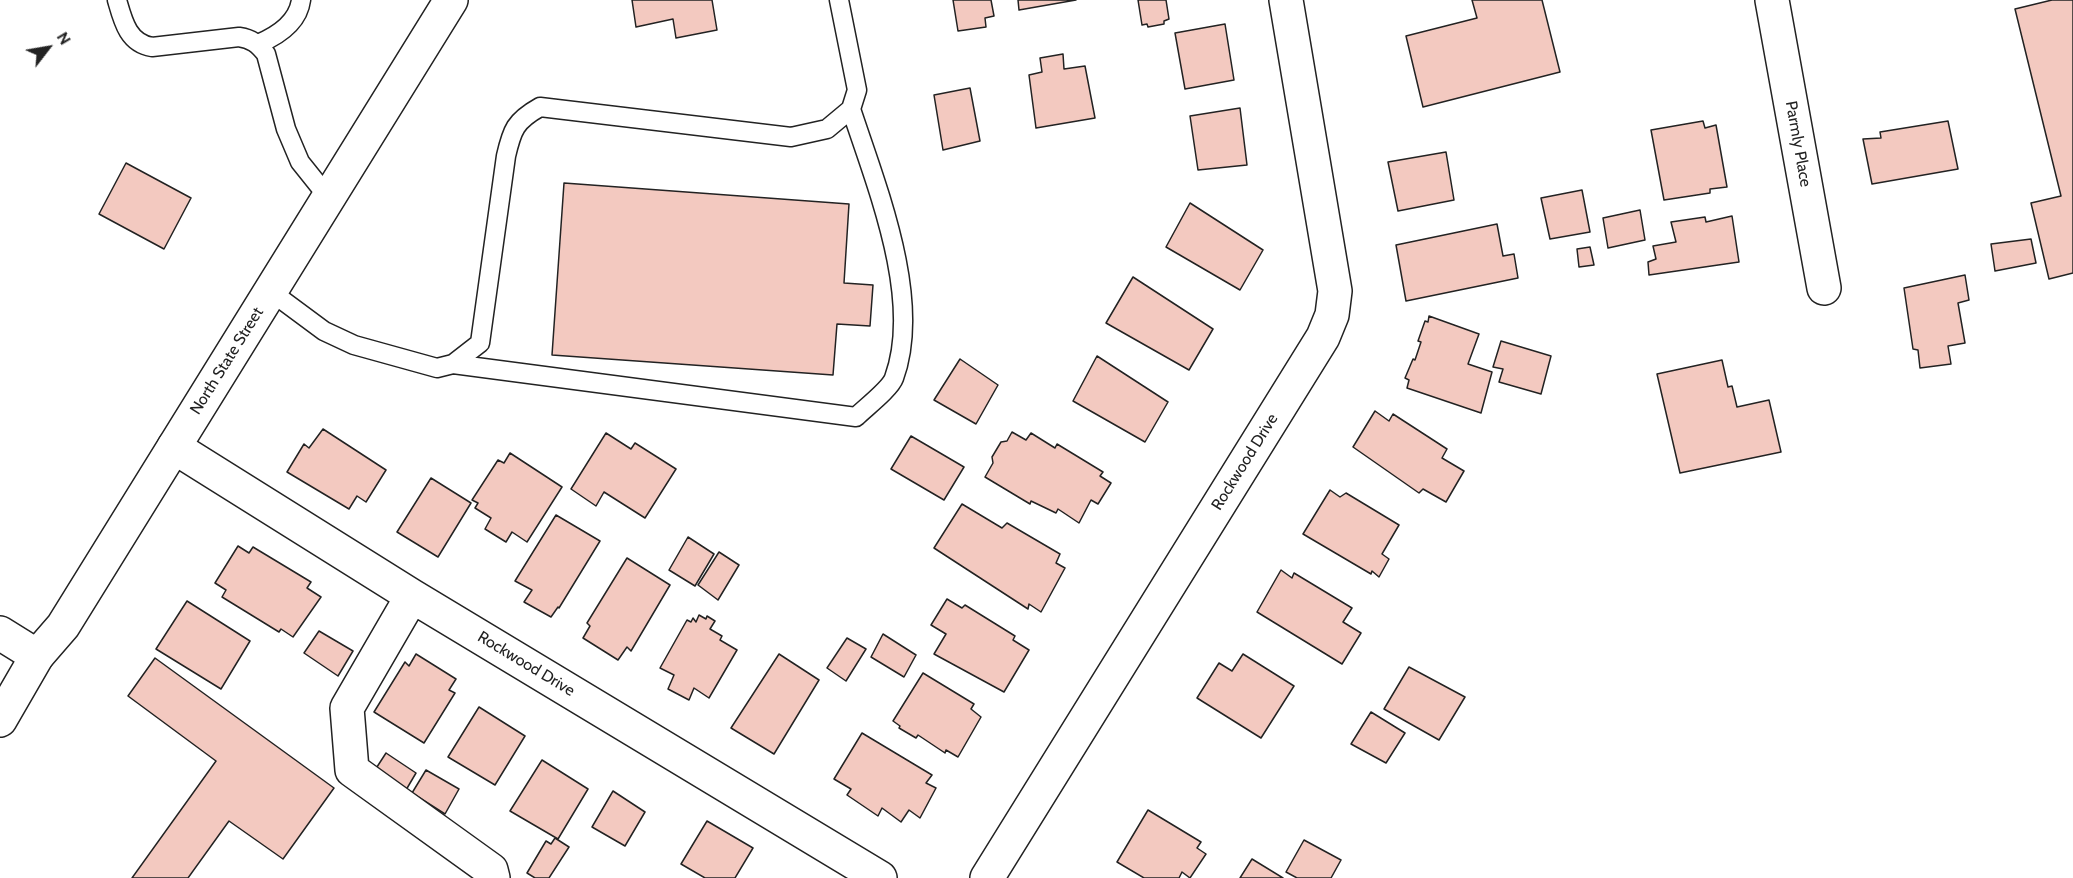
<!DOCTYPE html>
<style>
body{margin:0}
#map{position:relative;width:2073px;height:878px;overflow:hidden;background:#fff;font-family:Cabin,sans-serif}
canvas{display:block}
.north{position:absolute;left:18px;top:18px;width:60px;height:60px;-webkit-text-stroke:4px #fff;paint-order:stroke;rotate:59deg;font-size:16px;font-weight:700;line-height:24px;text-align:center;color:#222}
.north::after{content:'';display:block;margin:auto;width:21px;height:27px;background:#222;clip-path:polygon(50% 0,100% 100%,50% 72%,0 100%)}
</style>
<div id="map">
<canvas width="2073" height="878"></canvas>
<div class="north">N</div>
</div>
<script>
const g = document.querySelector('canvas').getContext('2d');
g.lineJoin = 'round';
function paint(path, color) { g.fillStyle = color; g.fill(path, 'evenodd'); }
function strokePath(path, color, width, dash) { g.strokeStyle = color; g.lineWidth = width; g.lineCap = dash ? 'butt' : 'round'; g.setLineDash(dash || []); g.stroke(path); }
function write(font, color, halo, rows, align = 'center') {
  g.font = font + ' Cabin,sans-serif'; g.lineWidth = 4.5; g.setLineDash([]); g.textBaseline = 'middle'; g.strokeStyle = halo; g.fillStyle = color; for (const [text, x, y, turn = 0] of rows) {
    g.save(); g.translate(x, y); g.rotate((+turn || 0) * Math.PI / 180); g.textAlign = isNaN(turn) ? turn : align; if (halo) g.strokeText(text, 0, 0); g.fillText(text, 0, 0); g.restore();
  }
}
const building = new Path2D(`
 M 632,0 L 712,0 L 717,30 L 676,38 L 673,19 L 636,27 Z
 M 953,0 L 991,0 L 994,16 L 985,18 L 986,27 L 958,31 Z
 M 1018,0 L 1076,0 L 1019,10 Z
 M 1138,0 L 1166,0 L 1169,19 L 1164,21 L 1164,24 L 1148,27 L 1147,24 L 1142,25 Z
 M 1472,0 L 1542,0 L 1560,72 L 1423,107 L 1406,36 L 1477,18 Z
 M 2052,0 L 2073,0 L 2073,273 L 2049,279 L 2031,203 L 2061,196 L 2015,9 Z
 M 1225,24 L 1234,80 L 1185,89 L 1175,33 Z
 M 1063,54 L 1064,69 L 1085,66 L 1095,118 L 1036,128 L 1029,75 L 1042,72 L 1040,58 Z
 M 970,88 L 980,141 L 943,150 L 934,95 Z
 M 1240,108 L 1247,165 L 1198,170 L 1190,116 Z
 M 1703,121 L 1705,128 L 1716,125 L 1727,187 L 1710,189 L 1710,193 L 1664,200 L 1651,130 Z
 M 1948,121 L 1958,169 L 1872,184 L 1863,139 L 1881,138 L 1880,132 Z
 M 1446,152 L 1454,200 L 1398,211 L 1388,162 Z
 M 126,163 L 191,198 L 164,249 L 99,214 Z
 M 564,183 L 849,204 L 844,283 L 873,285 L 870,326 L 837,324 L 833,375 L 552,355 Z
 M 1582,190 L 1590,232 L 1550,239 L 1541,198 Z
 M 1190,203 L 1263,250 L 1240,290 L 1166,247 Z
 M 1640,210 L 1645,240 L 1608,248 L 1603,218 Z
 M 1732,216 L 1739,262 L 1649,275 L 1648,262 L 1656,259 L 1653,246 L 1676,242 L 1671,222 L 1705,217 L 1706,222 Z
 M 1497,224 L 1503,256 L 1514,254 L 1518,278 L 1406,301 L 1396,245 Z
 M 2031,239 L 2036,263 L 1995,271 L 1991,244 Z
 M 1590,247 L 1594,265 L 1579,267 L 1577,249 Z
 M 1965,275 L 1969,300 L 1958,303 L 1965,343 L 1948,346 L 1951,364 L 1920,368 L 1918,350 L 1913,349 L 1904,288 Z
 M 1133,277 L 1213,329 L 1189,370 L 1106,323 Z
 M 1429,316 L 1479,334 L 1468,364 L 1492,372 L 1481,413 L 1407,388 L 1409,380 L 1405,378 L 1413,359 L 1415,360 L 1421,342 L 1418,341 L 1425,321 L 1428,322 Z
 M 1501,341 L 1551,356 L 1541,394 L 1499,382 L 1503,369 L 1493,367 Z
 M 1097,356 L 1168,402 L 1145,442 L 1073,401 Z
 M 960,359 L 998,385 L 976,424 L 934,400 Z
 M 1722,360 L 1728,387 L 1732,386 L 1737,407 L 1769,400 L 1781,452 L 1680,473 L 1657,374 Z
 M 1375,411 L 1389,421 L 1393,414 L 1447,449 L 1442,458 L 1464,471 L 1446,502 L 1423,489 L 1419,493 L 1353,447 Z
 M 323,429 L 386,470 L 366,502 L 357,496 L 349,509 L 287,472 L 304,444 L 309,448 Z
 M 1012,432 L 1026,440 L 1031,433 L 1055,448 L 1057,444 L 1103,472 L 1100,476 L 1111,483 L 1098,504 L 1091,500 L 1079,523 L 1058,509 L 1056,513 L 1031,501 L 1030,504 L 985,477 L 993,463 L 992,457 L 1001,442 L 1007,441 Z
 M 606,433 L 631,449 L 635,443 L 676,469 L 645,518 L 604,492 L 596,506 L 571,489 Z
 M 911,436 L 964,467 L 944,500 L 891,469 Z
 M 510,453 L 562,487 L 527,542 L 512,532 L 506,542 L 485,529 L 491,518 L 475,508 L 478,503 L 472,500 L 498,460 L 504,463 Z
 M 431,478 L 471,503 L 438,557 L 397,532 Z
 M 1330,490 L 1340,497 L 1346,493 L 1399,525 L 1382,554 L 1389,559 L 1379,577 L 1372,571 L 1371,574 L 1303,534 Z
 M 962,504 L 1002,528 L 1007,523 L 1060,554 L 1056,563 L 1065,568 L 1041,612 L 1029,604 L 1028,609 L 934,548 Z
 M 556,515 L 600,541 L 559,608 L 558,607 L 551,617 L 524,602 L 532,590 L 515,581 Z
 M 688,537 L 714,554 L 695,586 L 669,570 Z
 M 238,546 L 249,553 L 253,547 L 311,582 L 307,588 L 321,597 L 293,637 L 281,629 L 279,632 L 222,597 L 226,590 L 215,583 Z
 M 719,552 L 739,565 L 718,600 L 698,585 Z
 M 627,558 L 670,585 L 631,651 L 627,647 L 618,660 L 583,638 L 590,626 L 587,623 Z
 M 1281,570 L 1292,578 L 1294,573 L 1352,608 L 1343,622 L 1361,633 L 1342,664 L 1257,612 Z
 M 947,599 L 962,608 L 965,605 L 1015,636 L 1013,640 L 1029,650 L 1004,692 L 934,654 L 946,634 L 931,625 Z
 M 187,601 L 250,641 L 221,689 L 156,649 Z
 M 699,615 L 706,619 L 707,616 L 715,621 L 710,629 L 722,636 L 720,640 L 737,650 L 709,698 L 694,688 L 689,700 L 668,689 L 674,675 L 660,668 L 687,620 L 691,622 L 693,618 L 696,622 Z
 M 319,631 L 353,651 L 338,676 L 304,653 Z
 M 883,634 L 916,655 L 904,677 L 871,657 Z
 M 847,638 L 866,649 L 846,681 L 827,668 Z
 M 416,654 L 456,679 L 449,690 L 455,693 L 424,743 L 374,712 L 405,662 L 409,666 Z
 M 779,654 L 819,680 L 774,754 L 731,728 Z
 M 1243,654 L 1294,686 L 1261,738 L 1197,698 L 1219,663 L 1232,671 Z
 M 155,658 L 334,788 L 283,859 L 229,821 L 188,878 L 132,878 L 216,761 L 128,696 Z
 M 1409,667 L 1465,697 L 1439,740 L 1384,709 Z
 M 923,673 L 974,704 L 971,709 L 981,717 L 958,757 L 946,750 L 945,753 L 918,735 L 916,738 L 899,728 L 900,726 L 893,721 Z
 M 479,707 L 525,736 L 495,785 L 448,757 Z
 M 1371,712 L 1405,733 L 1386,763 L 1351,744 Z
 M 862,733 L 932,775 L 926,783 L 936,788 L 920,818 L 909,810 L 901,822 L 882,808 L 878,816 L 847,795 L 851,789 L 834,779 Z
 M 386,753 L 416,773 L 406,790 L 375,770 Z
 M 542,760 L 588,789 L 558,839 L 510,811 Z
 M 426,770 L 459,789 L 445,814 L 412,793 Z
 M 613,791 L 645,812 L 625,846 L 592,827 Z
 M 1148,810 L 1201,842 L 1197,848 L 1206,854 L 1190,878 L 1182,872 L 1179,878 L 1144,878 L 1117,862 Z
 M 707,821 L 753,848 L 735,878 L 705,878 L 681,864 Z
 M 555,838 L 569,847 L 549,878 L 535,878 L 527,873 L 546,841 L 551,844 Z
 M 1304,840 L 1341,860 L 1331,878 L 1297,878 L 1286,872 Z
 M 1252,859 L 1283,878 L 1240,878 Z`);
const service = new Path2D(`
 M 117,0 C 123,21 128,43 152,47 L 239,37 C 252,39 258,44 266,54 L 286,129 L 300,162 L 328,197
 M 258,44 C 277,36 298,23 301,0
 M 270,291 L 324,331 L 354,345 L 437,368 L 453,364 L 480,343 L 506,156 C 512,130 515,121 540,107 L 791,137 L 827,129 L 851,109 L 857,90 L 839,0
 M 453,364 L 856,417 C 865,408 890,389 894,378 C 923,299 876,185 851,109`);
const minor = new Path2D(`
 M 1772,0 L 1824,288
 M 174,447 L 412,596 L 880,878
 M 412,596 L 347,708 L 352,770 L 491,870 L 493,878
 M 0,633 L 37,656
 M 987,878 L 1323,337 L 1332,315 L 1335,291 L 1286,0`);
const secondary = new Path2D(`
 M 0,720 L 37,656 L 63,626 L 451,0`);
const streetNames = [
 ["Parmly Place",1798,144,80],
 ["North State Street",227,361,-58],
 ["Rockwood Drive",1245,462,-58],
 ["Rockwood Drive",526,664,31]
];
paint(building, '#f3c9c0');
strokePath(building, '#222', 1.5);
strokePath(service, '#222', 21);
strokePath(minor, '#222', 36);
strokePath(secondary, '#222', 36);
strokePath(service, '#fff', 18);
strokePath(minor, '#fff', 33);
strokePath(secondary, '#fff', 33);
write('16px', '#222', '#fff', streetNames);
</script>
